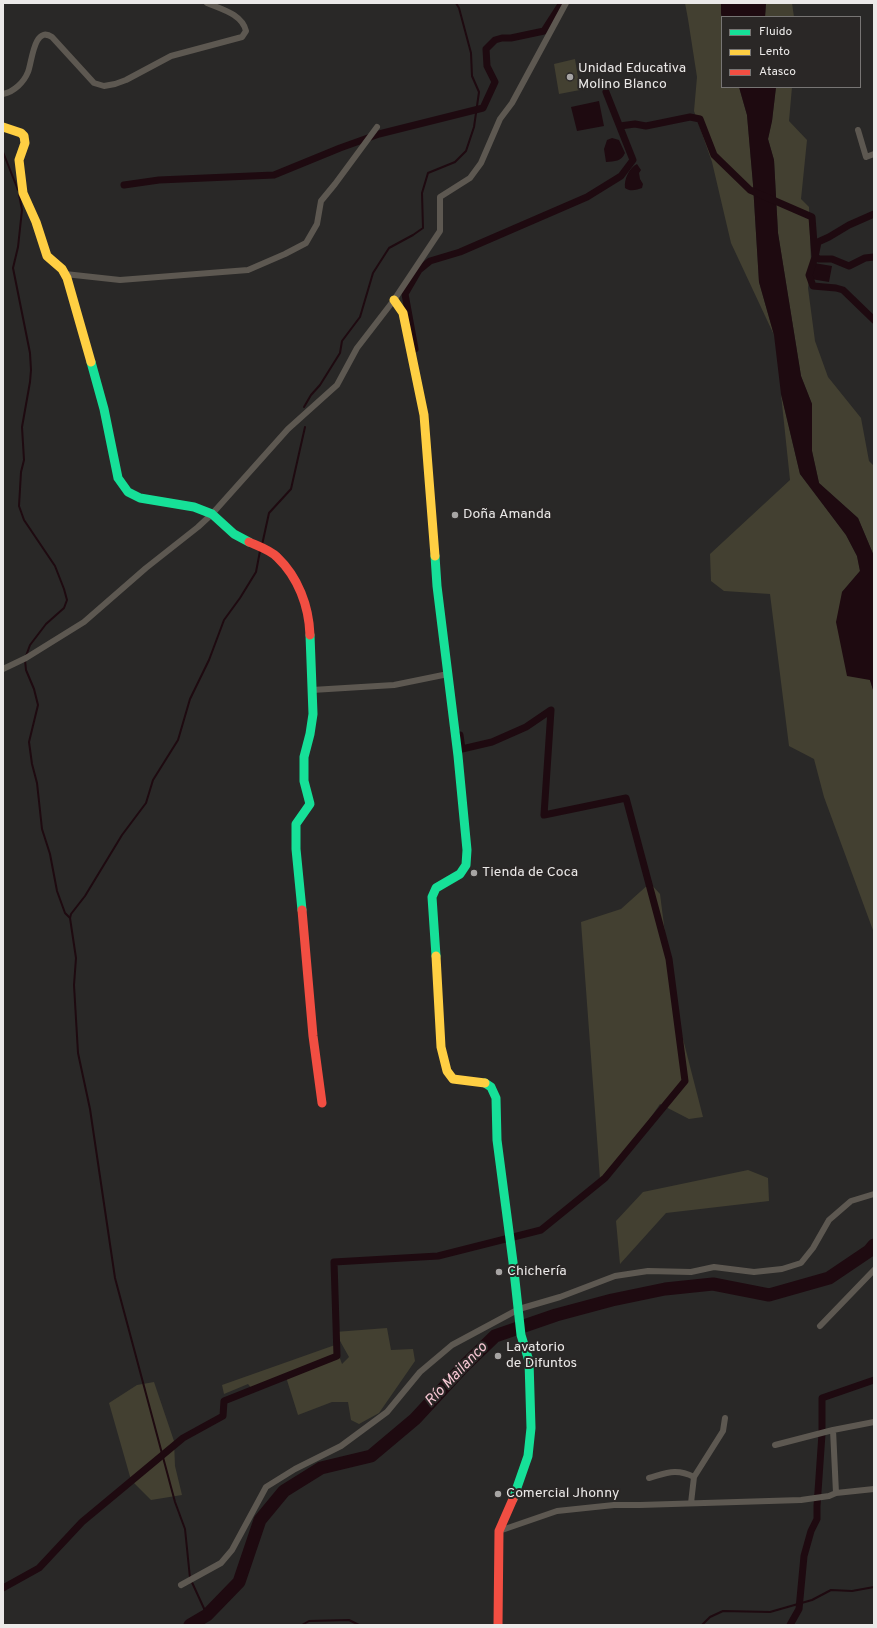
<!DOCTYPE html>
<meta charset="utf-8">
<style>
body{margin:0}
#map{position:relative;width:877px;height:1628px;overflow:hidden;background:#292827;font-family:Overpass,sans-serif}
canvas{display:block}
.frame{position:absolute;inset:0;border:4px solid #ebe9e8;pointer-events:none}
.legend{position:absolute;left:721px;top:16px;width:140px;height:72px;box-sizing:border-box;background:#2a2726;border:1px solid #777574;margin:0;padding:5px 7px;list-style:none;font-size:12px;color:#ebe9e8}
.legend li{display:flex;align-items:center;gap:8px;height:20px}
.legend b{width:20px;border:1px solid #777574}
</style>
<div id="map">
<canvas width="877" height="1628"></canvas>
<div class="frame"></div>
<ul class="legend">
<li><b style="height:5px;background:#16e098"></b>Fluido</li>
<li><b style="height:5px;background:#ffcf43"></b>Lento</li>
<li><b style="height:5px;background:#f24e42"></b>Atasco</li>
</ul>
</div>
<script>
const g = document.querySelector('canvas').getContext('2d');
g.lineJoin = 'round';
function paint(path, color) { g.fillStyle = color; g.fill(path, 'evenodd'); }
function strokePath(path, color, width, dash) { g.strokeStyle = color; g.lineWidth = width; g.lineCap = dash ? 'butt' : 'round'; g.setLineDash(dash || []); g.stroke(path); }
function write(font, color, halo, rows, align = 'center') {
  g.font = font + ' Overpass,sans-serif'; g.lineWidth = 4; g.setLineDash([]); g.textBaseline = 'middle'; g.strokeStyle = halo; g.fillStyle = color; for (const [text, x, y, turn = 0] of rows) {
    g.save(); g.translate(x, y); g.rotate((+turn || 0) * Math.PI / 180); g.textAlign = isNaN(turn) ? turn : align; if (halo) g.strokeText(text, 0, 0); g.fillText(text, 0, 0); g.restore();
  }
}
const green = new Path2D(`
 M 685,3 L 721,3 L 722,87 L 739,87 L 747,115 L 753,184 L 759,282 L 774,335 L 731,243 L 712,162 L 694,111 L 697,77 L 688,19 Z
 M 766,3 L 792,3 L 794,17 L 765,17 Z
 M 575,59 L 580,90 L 559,94 L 554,64 Z
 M 776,87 L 792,87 L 789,121 L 807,140 L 801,199 L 809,207 L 811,263 L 808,288 L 815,341 L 828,377 L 861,418 L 869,461 L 874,466 L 874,556 L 858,518 L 819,483 L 812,451 L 812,404 L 801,376 L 778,233 L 774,160 L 768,139 L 772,121 Z
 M 781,394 L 800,474 L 846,535 L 857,556 L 860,571 L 842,592 L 874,693 L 874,933 L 824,797 L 814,759 L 789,746 L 770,594 L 724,591 L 711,581 L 710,554 L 790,480 Z
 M 650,883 L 660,894 L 674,1004 L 703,1117 L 689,1119 L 660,1104 L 640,1133 L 600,1179 L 581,922 L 621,909 Z
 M 748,1170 L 768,1178 L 769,1201 L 666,1213 L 620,1264 L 616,1221 L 643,1192 Z
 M 387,1328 L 391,1350 L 413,1349 L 415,1361 L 379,1413 L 359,1424 L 351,1420 L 348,1402 L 332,1402 L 298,1415 L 286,1377 L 252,1389 L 248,1384 L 224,1394 L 222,1385 L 335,1345 L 342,1364 L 349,1357 L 335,1332 Z
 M 154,1382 L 174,1441 L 175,1466 L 182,1495 L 151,1500 L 131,1480 L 109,1403 L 137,1385 Z`);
const water = new Path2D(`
 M 721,3 L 766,3 L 765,17 L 722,17 L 722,18 L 721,13 Z
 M 739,87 L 776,87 L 772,121 L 768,139 L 774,160 L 778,233 L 801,376 L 812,404 L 812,451 L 819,483 L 858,518 L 874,556 L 874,693 L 870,680 L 847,676 L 836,622 L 842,592 L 860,571 L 857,556 L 846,535 L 800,474 L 781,394 L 774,335 L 759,282 L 753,184 L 747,115 Z
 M 599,101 L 604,126 L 577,131 L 571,107 Z
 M 612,138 L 619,140 L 625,153 C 621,162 615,161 606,162 L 604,149 L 607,140 Z
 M 637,164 L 641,170 L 639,173 L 640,179 L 643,184 L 642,188 C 637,190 630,192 625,188 C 624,179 629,168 637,164 Z
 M 814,263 L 832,266 L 829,282 L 811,279 Z`);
const stream = new Path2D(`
 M 3,152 L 18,190
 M 19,194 L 22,210 L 18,247 L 13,268 L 30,353 L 31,370 L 30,382 L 22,427 L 24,460 L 21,472 L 19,506 L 24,520 L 55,566 L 64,589 L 67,600 L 64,608 L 46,624 L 30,645 L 26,656
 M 304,407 L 311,395 L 320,385 L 340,353 L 342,341 L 360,317 L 373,273 L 389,248 L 413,235 L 423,228 L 422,193 L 428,173 L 455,162 L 466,151 L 474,127 L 479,92 L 472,76 L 471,53 L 459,8 L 456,3
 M 262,545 L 269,513 L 291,489 L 305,427
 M 25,660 L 26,670 L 34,689 L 38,705 L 29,742 L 32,764 L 37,783 L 42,829 L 50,854 L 57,891 L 65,913 L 70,918
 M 207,1615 L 190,1578 L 185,1529 L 175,1502 L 115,1278 L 90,1109 L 78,1053 L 74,985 L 76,958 L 70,918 L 71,914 L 85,896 L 122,835 L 146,803 L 153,780 L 178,740 L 190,699 L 209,660 L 224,620 L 240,598 L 256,572 L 260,551
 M 302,1625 L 309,1621 L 349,1620 L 359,1625
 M 702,1625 L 710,1617 L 723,1611 L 770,1612 L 812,1600 L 831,1590 L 852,1591 L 874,1587`);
const canal = new Path2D(`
 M 620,126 L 635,124 L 646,126 L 690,117 L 700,119 L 714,155 L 750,190 L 812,217 L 815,257
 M 124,185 L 159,180 L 274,175 L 340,148 L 379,134 L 483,108 L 495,82 L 487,66 L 486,49 L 495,40 L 502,38 L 511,38 L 544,31 L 562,3
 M 874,214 L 849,225 L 829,237 L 818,242 L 815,257 L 809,275 L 813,286 L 836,288 L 843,290 L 874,320
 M 815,257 L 819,259 L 832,259 L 849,266 L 865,258 L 874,257
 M 415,349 L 405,294 L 419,270 L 430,261 L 460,252 L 587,197 L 621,176 L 633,160 L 606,92
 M 3,1588 L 39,1568 L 82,1522 L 183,1438 L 223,1416 L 224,1401 L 337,1356 L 334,1262 L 438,1256 L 541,1230 L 605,1178 L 685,1081 L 669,959 L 626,798 L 544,815 L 551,710 L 526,727 L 492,742 L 462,749 L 460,735
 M 790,1625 L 799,1609 L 804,1556 L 811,1531 L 817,1519 L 817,1506 L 822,1434 L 822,1398 L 874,1380`);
const river = new Path2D(`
 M 190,1625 L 207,1615 L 239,1582 L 260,1520 L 284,1491 L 321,1468 L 371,1456 L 415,1419 L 463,1367 L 495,1336 L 556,1315 L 612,1300 L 665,1289 L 713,1284 L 769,1295 L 829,1278 L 869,1251 L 874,1245`);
const street = new Path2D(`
 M 3,94 C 14,92 24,82 28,72 C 32,62 34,25 52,37 L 94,83 L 104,86 L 115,84 L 126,80 L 171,56 L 242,37 L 246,31 C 242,14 221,9 207,3
 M 858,130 L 866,157 L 874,154
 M 65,274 L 120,280 L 248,270 L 285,254 L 306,243 L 317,224 L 321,201 L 335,184 L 377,127
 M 3,669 L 26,658 L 84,622 L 146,568 L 198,527 L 212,514 L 288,429 L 337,385 L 357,348 L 394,300 L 440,231 L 440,197 L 470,178 L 481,163 L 500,119 L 512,103 L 566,3
 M 312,690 L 394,685 L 448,674
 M 820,1326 L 874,1270
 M 833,1430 L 836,1493
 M 775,1445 L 833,1430 L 874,1422
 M 649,1478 C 667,1473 676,1468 694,1477
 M 691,1503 L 694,1477 L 723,1431 L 725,1418
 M 499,1531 L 557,1511 L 614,1505 L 640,1505 L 801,1500 L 829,1496 L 836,1493 L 874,1489
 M 181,1585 L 221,1563 L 232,1550 L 266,1487 L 295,1469 L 341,1446 L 387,1412 L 420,1372 L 452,1345 L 519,1309 L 560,1297 L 615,1276 L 648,1271 L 691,1272 L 714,1267 L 754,1272 L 782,1269 L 801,1263 L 813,1248 L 829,1220 L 851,1201 L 874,1194`);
const fast = new Path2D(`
 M 91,362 L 104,409 L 118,478 L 128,492 L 140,498 L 194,507 L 212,514 L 234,534 L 249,542
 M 435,556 L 437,586 L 458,756 L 467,850 L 466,865 L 460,874 L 436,888 L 432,897 L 436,956
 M 302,910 L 296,849 L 296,824 L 310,804 L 304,781 L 304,757 L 310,734 L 313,714 L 310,635
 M 485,1083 L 491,1087 L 496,1098 L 497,1140 L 513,1262 L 521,1335 L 529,1361 L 531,1428 L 528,1456 L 513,1499`);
const slow = new Path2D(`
 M 3,127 L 21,133 L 24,136 L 25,143 L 19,160 L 23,193 L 36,222 L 47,256 L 62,269 L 67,278 L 91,362
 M 394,300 L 403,313 L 424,415 L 435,556
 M 436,956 L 441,1047 L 447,1071 L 453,1079 L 485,1083`);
const jam = new Path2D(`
 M 249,542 C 258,546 270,550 277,557 C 298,577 309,606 310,635
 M 302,910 L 313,1036 L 322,1103
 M 498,1625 L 499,1531 L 513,1499`);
const markers = [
 [570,77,4,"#a7a5a4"],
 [455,515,4,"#a7a5a4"],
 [474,873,4,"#a7a5a4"],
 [499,1272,4,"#a7a5a4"],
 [498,1356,4,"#a7a5a4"],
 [498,1494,4,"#a7a5a4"]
];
const poiNames = [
 ["Unidad Educativa",578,69],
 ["Molino Blanco",578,85],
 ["Doña Amanda",463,515],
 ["Tienda de Coca",482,873],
 ["Chichería",507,1272],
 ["Lavatorio",506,1348],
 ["de Difuntos",506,1364],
 ["Comercial Jhonny",506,1494]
];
const waterNames = [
 ["Río Mailanco",457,1375,-46]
];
paint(green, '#434031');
paint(water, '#1e0a10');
strokePath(stream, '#1e0a10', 2);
strokePath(canal, '#1e0a10', 7);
strokePath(river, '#1e0a10', 13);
strokePath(street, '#5d5851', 6);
strokePath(fast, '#16e098', 9);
strokePath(slow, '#ffcf43', 9);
strokePath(jam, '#f24e42', 9);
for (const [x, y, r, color] of markers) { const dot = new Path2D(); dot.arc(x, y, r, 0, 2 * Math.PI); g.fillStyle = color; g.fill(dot); strokePath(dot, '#2a2726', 1.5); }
write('14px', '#ebe9e8', '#2a2726', poiNames, 'left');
write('italic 15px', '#f8c8d4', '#2a2726', waterNames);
</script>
